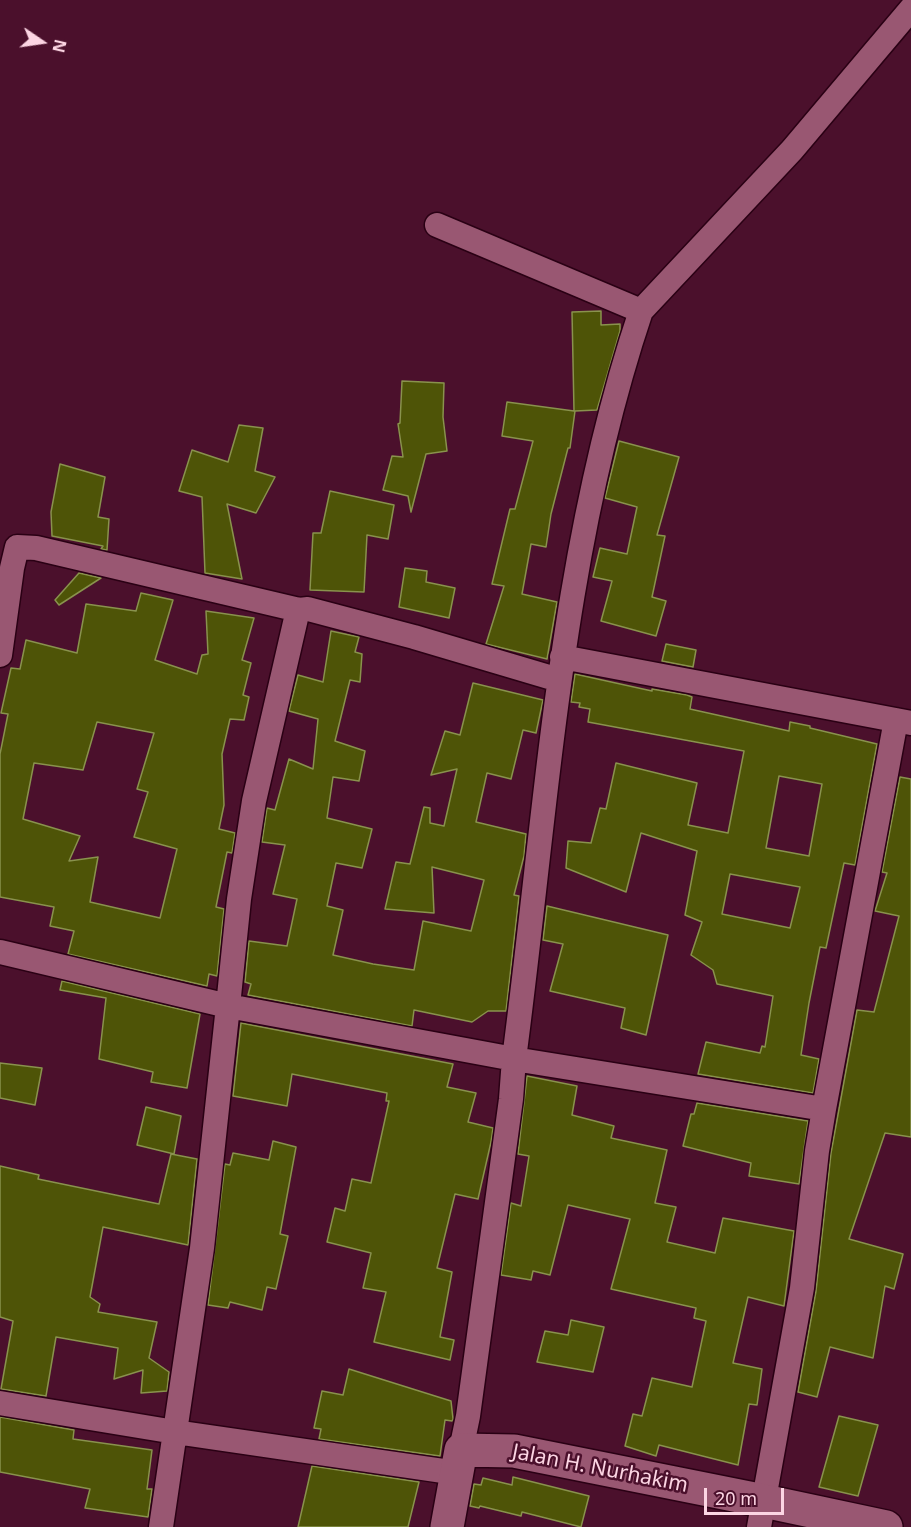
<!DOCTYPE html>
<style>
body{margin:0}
#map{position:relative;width:911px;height:1527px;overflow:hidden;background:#4b102c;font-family:"Noto Sans",sans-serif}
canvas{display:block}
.north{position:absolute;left:12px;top:12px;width:60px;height:60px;-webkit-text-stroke:4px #4b102c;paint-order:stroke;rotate:103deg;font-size:16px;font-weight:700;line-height:24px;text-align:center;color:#fcd5e3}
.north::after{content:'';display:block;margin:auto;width:21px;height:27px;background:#fcd5e3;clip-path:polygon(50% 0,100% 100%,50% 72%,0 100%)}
.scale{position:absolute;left:704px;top:1488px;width:80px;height:27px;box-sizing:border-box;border:3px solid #fcd5e3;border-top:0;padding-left:8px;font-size:18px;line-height:21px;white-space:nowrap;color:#fcd5e3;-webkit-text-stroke:4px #4b102c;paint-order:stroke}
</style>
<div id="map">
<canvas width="911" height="1527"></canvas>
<div class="north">N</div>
<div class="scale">20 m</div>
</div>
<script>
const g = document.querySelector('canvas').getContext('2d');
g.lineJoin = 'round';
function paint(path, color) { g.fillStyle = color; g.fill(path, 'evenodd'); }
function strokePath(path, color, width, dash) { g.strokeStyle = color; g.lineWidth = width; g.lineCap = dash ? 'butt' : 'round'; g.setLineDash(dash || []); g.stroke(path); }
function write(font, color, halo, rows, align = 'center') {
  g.font = font + ' "Noto Sans",sans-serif'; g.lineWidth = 5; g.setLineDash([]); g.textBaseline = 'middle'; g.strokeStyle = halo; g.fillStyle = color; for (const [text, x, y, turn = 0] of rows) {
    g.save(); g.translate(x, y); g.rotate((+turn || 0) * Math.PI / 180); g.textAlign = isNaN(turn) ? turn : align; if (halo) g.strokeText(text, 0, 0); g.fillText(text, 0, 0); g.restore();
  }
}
const building = new Path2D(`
 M 601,311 L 601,325 L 620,324 L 620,331 L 597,410 L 575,411 L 570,448 L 568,448 L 551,514 L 546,547 L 531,544 L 522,594 L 557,602 L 547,659 L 486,644 L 504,586 L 492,584 L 510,509 L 515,509 L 533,441 L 502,436 L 507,402 L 574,411 L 572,312 Z
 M 402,381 L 444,383 L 443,417 L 447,451 L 426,454 L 411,512 L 408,496 L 383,490 L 392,456 L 403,457 L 398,424 L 400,423 Z
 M 239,425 L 263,428 L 255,471 L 275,477 L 256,513 L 227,504 L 242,579 L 205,573 L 202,497 L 179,491 L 192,450 L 228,462 Z
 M 619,441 L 679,457 L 657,535 L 665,536 L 652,597 L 666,601 L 656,636 L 601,621 L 612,581 L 593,577 L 600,548 L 627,554 L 637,507 L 605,498 Z
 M 60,464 L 105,477 L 98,517 L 109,519 L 107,550 L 101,549 L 103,546 L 52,536 L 51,512 Z
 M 330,491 L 394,505 L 388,539 L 367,535 L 364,592 L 310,590 L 313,533 L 321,533 Z
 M 405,568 L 427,571 L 426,582 L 455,588 L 449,618 L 399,607 Z
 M 79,573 L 101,578 L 59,605 L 55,600 Z
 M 141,593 L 173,600 L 155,660 L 197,674 L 202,655 L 208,654 L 206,611 L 254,618 L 242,660 L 251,663 L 243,695 L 249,697 L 244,720 L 230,719 L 222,754 L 224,805 L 219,829 L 235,833 L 232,853 L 227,852 L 216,907 L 224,909 L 217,976 L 209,974 L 207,986 L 68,954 L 74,931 L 50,926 L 54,907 L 0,897 L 0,754 L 8,714 L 1,713 L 11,668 L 20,669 L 26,640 L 77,653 L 86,604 L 136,611 ZM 97,722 L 154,733 L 137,789 L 148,792 L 134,837 L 177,849 L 160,918 L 90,902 L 98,857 L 69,861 L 80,836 L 23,819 L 34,763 L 83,770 Z
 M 331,631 L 359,637 L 355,652 L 362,654 L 360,682 L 350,680 L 335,741 L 365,751 L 359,781 L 333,777 L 327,818 L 372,829 L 362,868 L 336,863 L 327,906 L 343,910 L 333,955 L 373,964 L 414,970 L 423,921 L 471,931 L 484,880 L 432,867 L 434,913 L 385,909 L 396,862 L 410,864 L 424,807 L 430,808 L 430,823 L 444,826 L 457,769 L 431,775 L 445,731 L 460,735 L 473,683 L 543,700 L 536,733 L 523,730 L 511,779 L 487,773 L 476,822 L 526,834 L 524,856 L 514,895 L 519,896 L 506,1011 L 488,1011 L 472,1022 L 414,1010 L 412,1026 L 248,995 L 251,984 L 245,982 L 249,941 L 287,946 L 297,899 L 273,894 L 285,845 L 262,842 L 267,808 L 275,810 L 289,759 L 313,769 L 318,719 L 289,711 L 298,675 L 323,682 Z
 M 666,644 L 696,650 L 693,667 L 662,661 Z
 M 575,674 L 652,691 L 652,689 L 687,695 L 692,697 L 690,709 L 789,731 L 790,722 L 810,726 L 810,728 L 877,744 L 855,865 L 844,863 L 826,948 L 820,947 L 809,1003 L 801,1055 L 819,1059 L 813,1093 L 698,1074 L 706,1042 L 760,1053 L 762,1046 L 765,1047 L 773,996 L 717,984 L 713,970 L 691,955 L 702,922 L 685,915 L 697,851 L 641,833 L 626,892 L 566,868 L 568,841 L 591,843 L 600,808 L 606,809 L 616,763 L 697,783 L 688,825 L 728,833 L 744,751 L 588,722 L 590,709 L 579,707 L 580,703 L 571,702 ZM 779,776 L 822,784 L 809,856 L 766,848 ZM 730,874 L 800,887 L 790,928 L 722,914 Z
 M 900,777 L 911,779 L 911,1137 L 885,1133 L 849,1239 L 903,1254 L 894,1289 L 885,1286 L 873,1358 L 830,1347 L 817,1397 L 798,1392 L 816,1291 L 831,1153 L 857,1010 L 874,1012 L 899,916 L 875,911 L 887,873 L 882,872 Z
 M 547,906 L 668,935 L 646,1035 L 621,1028 L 625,1008 L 550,991 L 563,944 L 543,940 Z
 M 62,981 L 200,1014 L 187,1088 L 151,1082 L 153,1072 L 99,1059 L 106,998 L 60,990 Z
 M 241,1023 L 453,1064 L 447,1087 L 476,1093 L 468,1122 L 493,1128 L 491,1142 L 478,1199 L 455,1194 L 437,1268 L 452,1272 L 440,1337 L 454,1340 L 450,1360 L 374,1342 L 386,1292 L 363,1288 L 371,1253 L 327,1242 L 335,1208 L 345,1211 L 352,1179 L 371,1183 L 389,1101 L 386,1101 L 387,1093 L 292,1074 L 287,1106 L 233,1096 Z
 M 0,1063 L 42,1068 L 35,1105 L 0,1098 Z
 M 527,1076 L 577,1086 L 572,1115 L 614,1126 L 611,1138 L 667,1150 L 655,1203 L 676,1207 L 667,1242 L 715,1253 L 723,1218 L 794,1231 L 784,1306 L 748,1297 L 733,1363 L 762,1369 L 757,1405 L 749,1404 L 738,1465 L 659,1445 L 656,1456 L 625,1446 L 633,1414 L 642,1416 L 652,1378 L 692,1387 L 706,1321 L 694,1318 L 696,1308 L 611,1289 L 630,1219 L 568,1205 L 550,1275 L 533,1271 L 531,1280 L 501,1275 L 511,1203 L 521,1206 L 529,1156 L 518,1154 Z
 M 697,1103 L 808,1121 L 799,1184 L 749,1176 L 751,1163 L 683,1146 L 691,1114 L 694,1114 Z
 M 146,1107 L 181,1116 L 174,1154 L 137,1145 Z
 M 273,1141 L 296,1147 L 280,1234 L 288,1236 L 276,1289 L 267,1287 L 262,1310 L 230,1302 L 228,1308 L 208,1305 L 225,1164 L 230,1165 L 233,1153 L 269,1160 Z
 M 171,1154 L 197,1159 L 188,1245 L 103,1227 L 90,1297 L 100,1304 L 98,1312 L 157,1322 L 149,1358 L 169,1372 L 167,1391 L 141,1393 L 143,1370 L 114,1379 L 118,1348 L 56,1337 L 46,1396 L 1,1389 L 13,1321 L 0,1317 L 0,1166 L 39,1175 L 38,1179 L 159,1204 Z
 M 571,1320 L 604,1327 L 593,1372 L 537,1362 L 545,1331 L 568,1335 Z
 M 349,1369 L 451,1401 L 453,1419 L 452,1421 L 445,1420 L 440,1456 L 319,1439 L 321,1429 L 314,1428 L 322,1391 L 343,1395 Z
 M 839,1416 L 878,1425 L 858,1496 L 819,1487 Z
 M 0,1417 L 74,1430 L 73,1439 L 152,1450 L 147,1489 L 152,1489 L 148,1517 L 85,1508 L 90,1489 L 0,1472 Z
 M 312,1466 L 419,1482 L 408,1527 L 298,1527 Z
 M 513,1477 L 589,1496 L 581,1527 L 522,1512 L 521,1516 L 480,1506 L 479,1508 L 470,1506 L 474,1484 L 481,1485 L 483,1478 L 512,1485 Z`);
const street = new Path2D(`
 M 437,225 L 641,311 L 792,150 L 911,9
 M 641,311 C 560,551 547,809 514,1059 L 824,1109 L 817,1151 L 802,1288 L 759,1527
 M 0,655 L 12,568 L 17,547 L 36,548 L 299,610
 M 562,657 L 911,723
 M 0,952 L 228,1006 L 239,899 L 254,801 L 297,614 L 299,610 L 308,609 L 414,637 L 559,680
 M 824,1109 L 896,720
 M 0,1403 L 175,1432 L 457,1473
 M 161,1527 L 202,1248 L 228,1006 L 514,1059 L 511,1099 L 468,1416 L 461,1450`);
const secondary = new Path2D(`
 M 447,1527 L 461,1450 L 514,1451 L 764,1501 L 886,1527`);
const streetNames = [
 ["Jalan H. Nurhakim",600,1469,11]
];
paint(building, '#4e5407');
strokePath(building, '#89924d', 1.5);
strokePath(street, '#2a0014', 27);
strokePath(secondary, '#2a0014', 36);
strokePath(street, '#995772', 24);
strokePath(secondary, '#995772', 33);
write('21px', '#fcd5e3', '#4b102c', streetNames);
</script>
